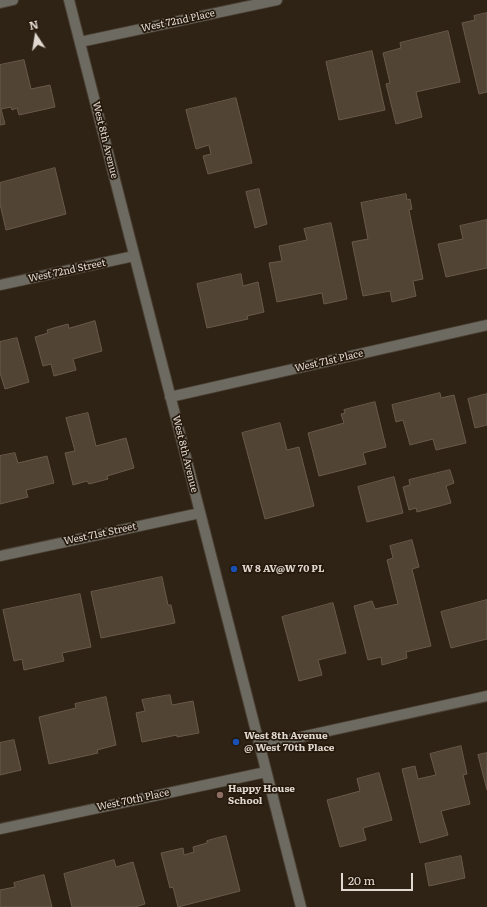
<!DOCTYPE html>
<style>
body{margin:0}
#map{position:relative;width:487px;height:907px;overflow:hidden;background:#2f2315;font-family:Literata,serif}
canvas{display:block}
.north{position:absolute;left:16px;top:16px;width:40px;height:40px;-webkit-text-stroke:3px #25190c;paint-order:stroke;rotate:348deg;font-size:11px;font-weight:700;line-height:16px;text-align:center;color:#e1d8cf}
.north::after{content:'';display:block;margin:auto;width:14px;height:18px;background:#e1d8cf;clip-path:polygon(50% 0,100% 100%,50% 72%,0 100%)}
.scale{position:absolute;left:341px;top:873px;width:72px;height:18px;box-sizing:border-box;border:2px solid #e1d8cf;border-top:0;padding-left:5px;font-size:12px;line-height:14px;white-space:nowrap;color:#e1d8cf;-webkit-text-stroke:3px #25190c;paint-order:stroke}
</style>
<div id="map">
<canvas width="487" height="907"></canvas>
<div class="north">N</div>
<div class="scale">20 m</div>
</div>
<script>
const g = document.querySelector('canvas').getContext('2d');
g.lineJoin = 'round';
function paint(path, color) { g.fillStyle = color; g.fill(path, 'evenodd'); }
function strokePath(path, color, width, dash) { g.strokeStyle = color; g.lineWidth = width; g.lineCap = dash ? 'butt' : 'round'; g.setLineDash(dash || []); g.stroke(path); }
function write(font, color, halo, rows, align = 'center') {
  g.font = font + ' Literata,serif'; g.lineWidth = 3.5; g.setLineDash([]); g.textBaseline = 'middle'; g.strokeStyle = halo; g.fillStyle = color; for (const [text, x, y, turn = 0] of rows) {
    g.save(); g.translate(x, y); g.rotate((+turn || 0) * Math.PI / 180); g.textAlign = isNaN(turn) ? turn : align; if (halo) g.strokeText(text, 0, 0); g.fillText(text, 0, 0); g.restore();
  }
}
const building = new Path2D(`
 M 487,13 L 487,92 L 479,94 L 462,23 L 475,20 L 474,16 Z
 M 448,31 L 460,82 L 416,92 L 422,117 L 396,124 L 386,84 L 390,83 L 383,53 L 401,48 L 400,43 Z
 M 372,51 L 385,110 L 339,120 L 326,62 Z
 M 24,60 L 31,89 L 50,85 L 55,107 L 19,115 L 17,108 L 12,110 L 11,107 L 1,109 L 5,124 L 0,125 L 0,65 Z
 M 236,98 L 252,163 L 208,174 L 203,156 L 211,154 L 209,145 L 196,149 L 186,110 Z
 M 55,168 L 66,214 L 6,230 L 0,204 L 0,183 Z
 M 259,189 L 267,224 L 255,228 L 246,192 Z
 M 406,194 L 407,200 L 410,199 L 412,209 L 409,210 L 423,279 L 413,281 L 416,296 L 392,302 L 390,291 L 363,296 L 352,242 L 368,239 L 361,203 Z
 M 487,220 L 487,268 L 446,277 L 438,244 L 463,239 L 460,226 Z
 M 331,223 L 347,299 L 324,304 L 322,293 L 277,302 L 269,263 L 282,261 L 279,246 L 307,240 L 304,229 Z
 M 241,274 L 243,286 L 258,282 L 264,312 L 247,316 L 248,319 L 207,328 L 197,284 Z
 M 95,321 L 102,351 L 73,359 L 76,370 L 54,376 L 51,364 L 43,366 L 35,337 L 48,333 L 47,330 L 57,327 L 68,324 L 69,328 Z
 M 17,338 L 29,382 L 5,389 L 0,373 L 0,342 Z
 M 440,393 L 441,398 L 454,395 L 466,443 L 436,450 L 433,439 L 410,445 L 403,420 L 396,422 L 392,405 Z
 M 487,394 L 487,425 L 475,428 L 468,399 Z
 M 375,402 L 386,447 L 363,453 L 366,464 L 319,476 L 308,433 L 344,423 L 341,414 L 345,413 L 344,410 Z
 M 88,413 L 96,446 L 126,438 L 134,468 L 107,476 L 108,479 L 89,484 L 87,481 L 73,485 L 65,453 L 75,451 L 66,418 Z
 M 280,423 L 287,450 L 299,447 L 314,506 L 265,519 L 242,433 Z
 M 15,453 L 18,463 L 47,456 L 54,483 L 26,490 L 28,497 L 0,504 L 0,456 Z
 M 450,470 L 454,483 L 446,486 L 451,503 L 417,512 L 416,508 L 409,510 L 403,487 L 410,485 L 409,480 Z
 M 394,477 L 403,513 L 367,522 L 358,487 Z
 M 412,540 L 419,567 L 412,569 L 431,646 L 406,652 L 407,658 L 382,665 L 381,657 L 368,660 L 354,606 L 372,601 L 375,609 L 398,604 L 387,560 L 393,558 L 390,546 Z
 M 162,577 L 168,605 L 171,605 L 175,623 L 101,638 L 91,592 Z
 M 80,594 L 91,647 L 62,653 L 64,661 L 24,670 L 22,659 L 14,661 L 3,610 Z
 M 487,600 L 487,639 L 451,648 L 441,612 Z
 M 333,603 L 346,653 L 318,660 L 322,675 L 299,681 L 282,617 Z
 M 170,695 L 172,705 L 193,701 L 199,733 L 177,737 L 177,735 L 142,742 L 136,713 L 145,711 L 142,700 Z
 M 106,697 L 116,745 L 97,750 L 98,753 L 49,764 L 39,717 L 76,708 L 75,704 Z
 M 14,740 L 21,770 L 0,775 L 0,743 Z
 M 461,746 L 467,774 L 463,775 L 470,804 L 441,811 L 448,835 L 420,843 L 402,769 L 415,766 L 418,779 L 436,775 L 430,754 Z
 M 487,753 L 487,790 L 478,755 Z
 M 379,773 L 392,820 L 363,828 L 366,840 L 340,847 L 327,800 L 360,791 L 357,779 Z
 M 226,836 L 240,891 L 178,907 L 173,887 L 170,888 L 161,853 L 183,848 L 184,855 L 194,852 L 193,847 L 207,843 L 207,841 Z
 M 461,856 L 465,878 L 429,886 L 425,864 Z
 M 114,860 L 116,867 L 133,862 L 145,904 L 135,907 L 72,907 L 64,874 Z
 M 44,875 L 52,907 L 0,907 L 0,890 L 15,887 L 14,883 Z`);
const minor = new Path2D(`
 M 69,0 L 301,907
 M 0,3 L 13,0
 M 80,42 L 277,0
 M 0,285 L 134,256
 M 170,397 L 487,325
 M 0,556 L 200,513
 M 260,746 L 487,696
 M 0,829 L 266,772`);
const markers = [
 [234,569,4,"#1a4fb4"],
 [236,742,4,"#1a4fb4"],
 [220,795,4,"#8d6e63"]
];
const streetNames = [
 ["West 72nd Place",178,21,-12],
 ["West 8th Avenue",105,140,76],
 ["West 72nd Street",67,271,-12],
 ["West 71st Place",329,361,-13],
 ["West 8th Avenue",185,454,76],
 ["West 71st Street",100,534,-12],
 ["West 70th Place",133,800,-12]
];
const poiNames = [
 ["W 8 AV@W 70 PL",242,569],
 ["West 8th Avenue",244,736],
 ["@ West 70th Place",244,748],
 ["Happy House",228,789],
 ["School",228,801]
];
paint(building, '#524435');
strokePath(building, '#695a4b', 1);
strokePath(minor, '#4b4033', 12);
strokePath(minor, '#6d6a61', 10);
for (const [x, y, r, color] of markers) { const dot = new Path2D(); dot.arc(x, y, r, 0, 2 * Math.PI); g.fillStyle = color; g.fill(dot); strokePath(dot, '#25190c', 1.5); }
write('10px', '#e1d8cf', '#25190c', streetNames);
write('bold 10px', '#e1d8cf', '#25190c', poiNames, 'left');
</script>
